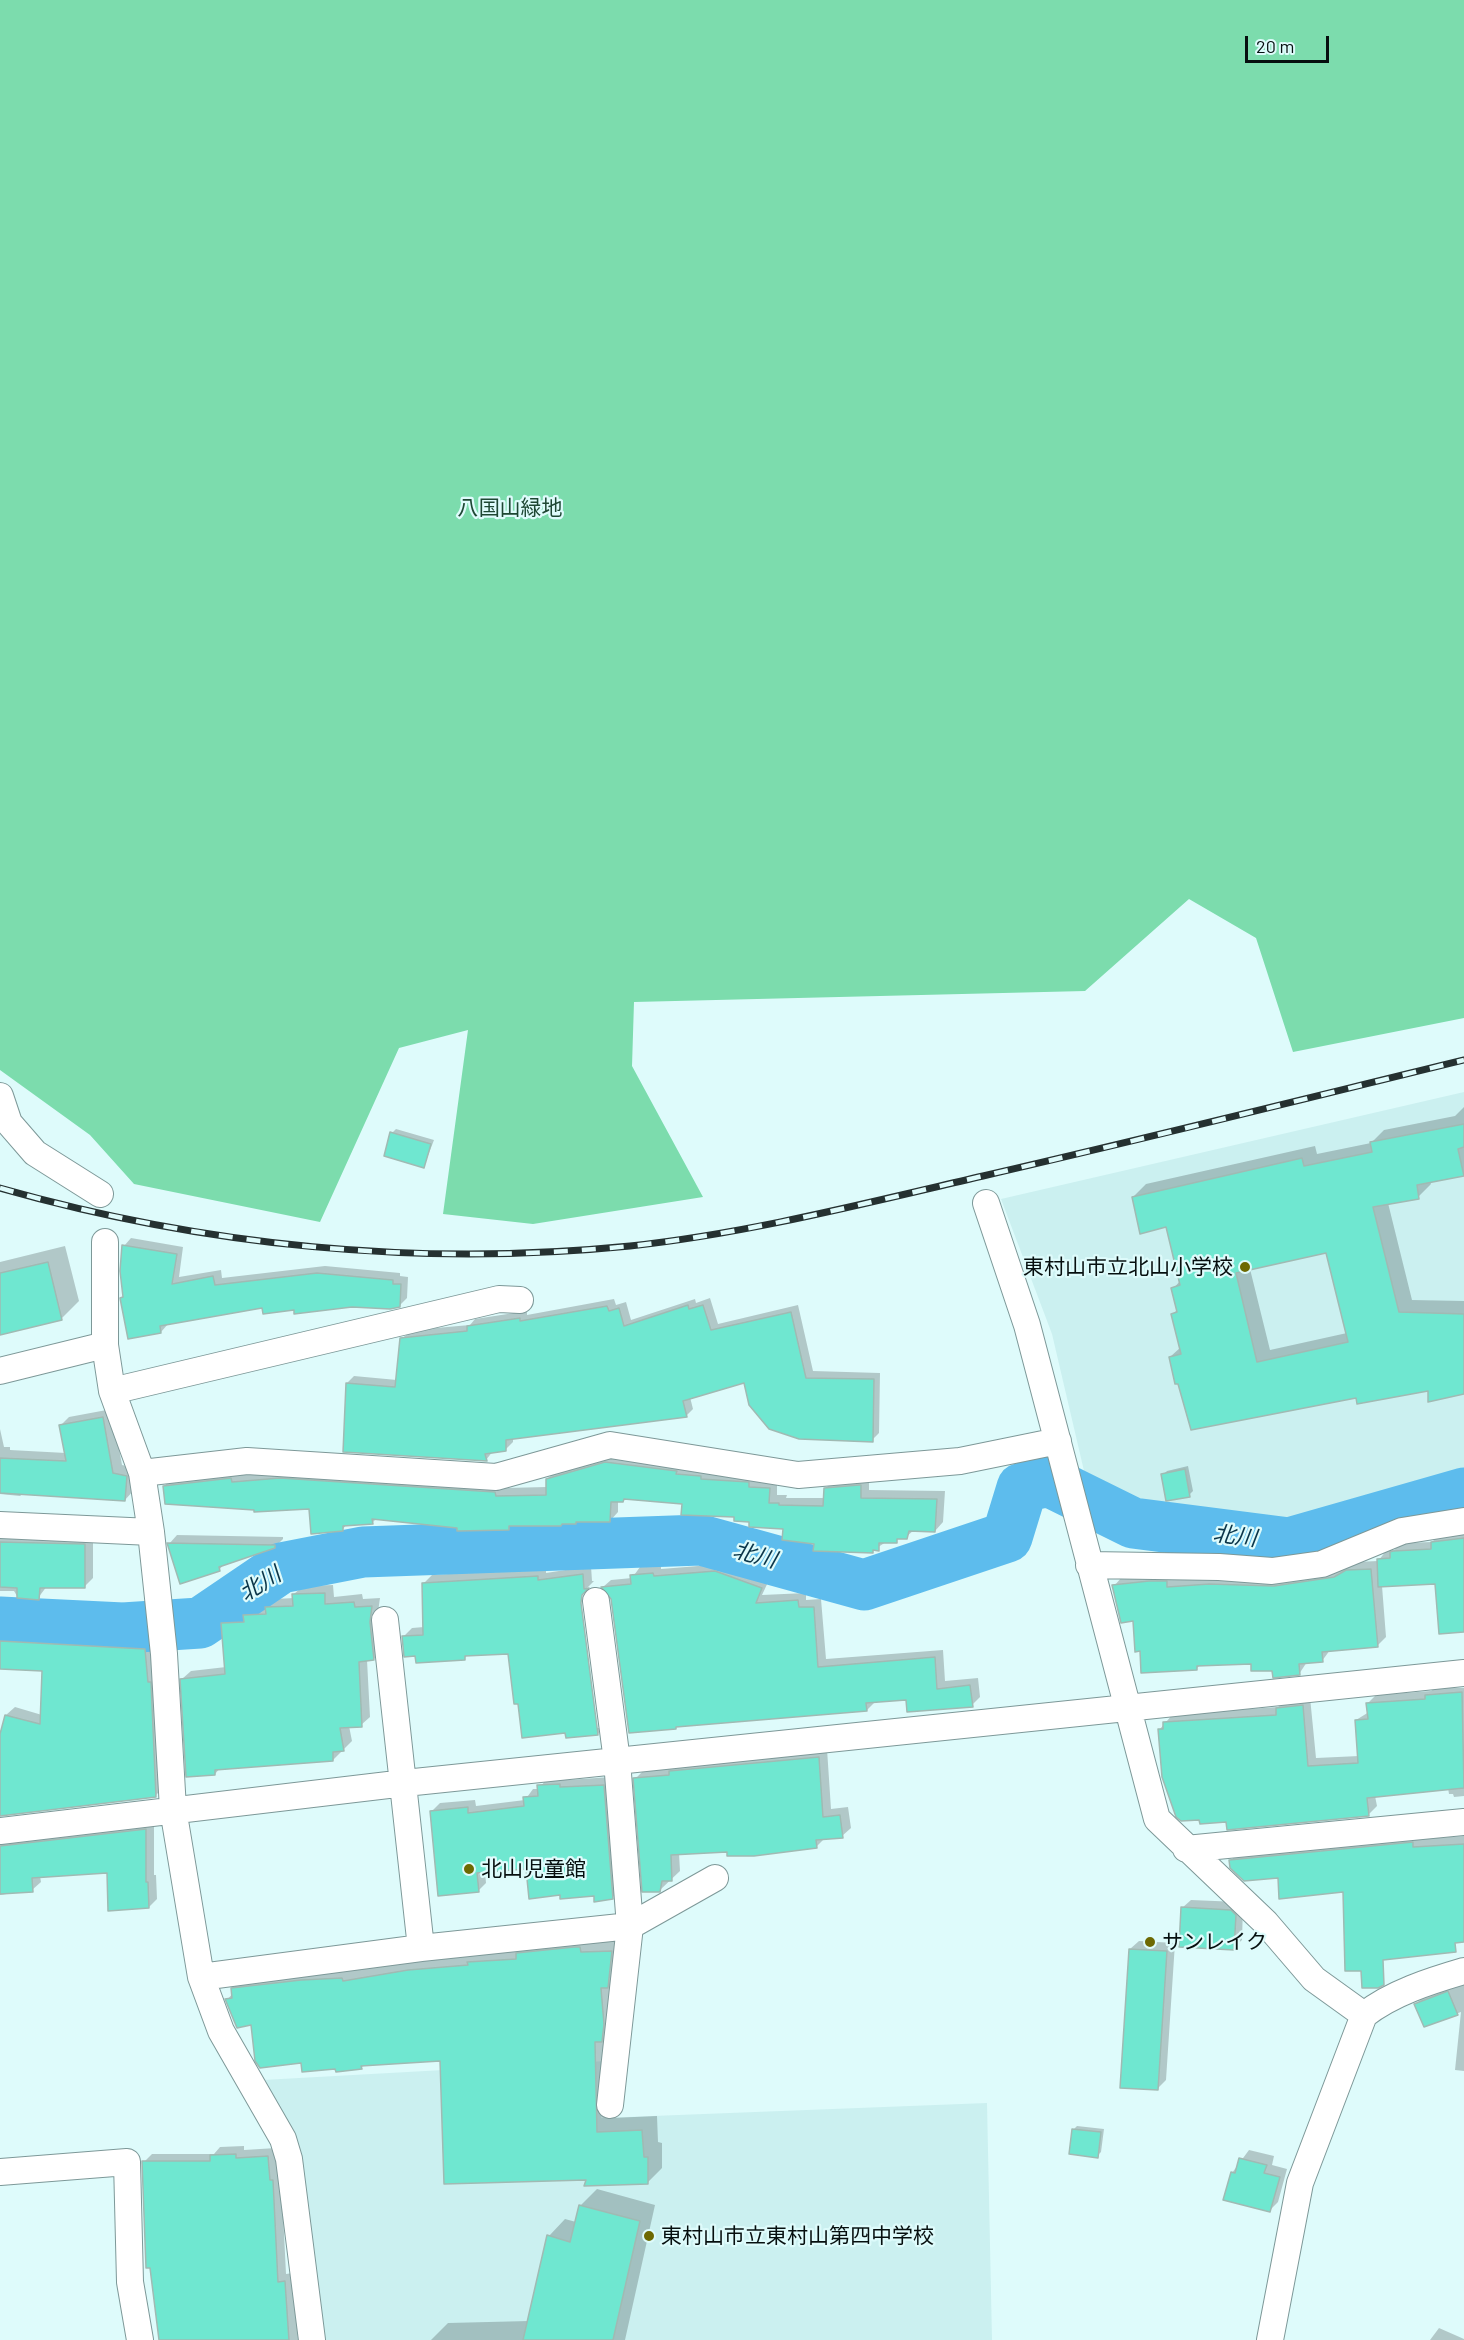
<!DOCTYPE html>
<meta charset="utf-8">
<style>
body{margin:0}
#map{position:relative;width:1464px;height:2340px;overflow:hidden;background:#defbfb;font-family:Barlow,sans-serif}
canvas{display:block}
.scale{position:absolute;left:1245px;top:36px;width:84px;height:27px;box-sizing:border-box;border:3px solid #060f0f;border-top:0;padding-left:8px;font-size:18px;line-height:21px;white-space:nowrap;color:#060f0f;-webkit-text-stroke:4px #defbfb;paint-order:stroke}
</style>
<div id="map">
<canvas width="1464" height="2340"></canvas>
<div class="scale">20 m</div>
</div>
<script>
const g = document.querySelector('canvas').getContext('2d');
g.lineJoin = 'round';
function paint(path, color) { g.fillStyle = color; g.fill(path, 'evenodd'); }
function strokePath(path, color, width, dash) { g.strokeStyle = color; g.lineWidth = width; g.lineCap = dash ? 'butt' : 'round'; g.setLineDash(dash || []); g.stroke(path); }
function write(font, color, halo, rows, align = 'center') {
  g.font = font + ' Barlow,"Noto Sans JP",sans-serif'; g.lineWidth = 4.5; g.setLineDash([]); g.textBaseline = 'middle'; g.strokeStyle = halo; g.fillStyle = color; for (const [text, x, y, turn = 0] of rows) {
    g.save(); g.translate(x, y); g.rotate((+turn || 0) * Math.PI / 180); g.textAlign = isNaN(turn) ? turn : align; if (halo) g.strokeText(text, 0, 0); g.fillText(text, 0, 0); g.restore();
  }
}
const built = new Path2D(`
 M 1464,1092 L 1464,1478 L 1289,1531 L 1137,1514 L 1088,1488 L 1052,1334 L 1001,1199 Z
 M 606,2061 L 601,2118 L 987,2103 L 992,2340 L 325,2340 L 291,2132 L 263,2080 Z`);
const forest = new Path2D(`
 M 0,0 L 1464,0 L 1464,1018 L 1293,1052 L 1256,938 L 1189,899 L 1085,991 L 634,1002 L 632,1066 L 703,1197 L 533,1224 L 443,1214 L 468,1030 L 399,1048 L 320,1222 L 134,1184 L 90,1135 L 0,1070 Z`);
const shadow = new Path2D(`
 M 1464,1107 L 1464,1174 L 1430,1181 L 1431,1184 L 1418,1197 L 1388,1203 L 1412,1300 L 1464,1301 L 1464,1393 L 1429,1390 L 1358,1396 L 1170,1357 L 1181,1347 L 1173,1314 L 1178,1309 L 1173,1289 L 1180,1281 L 1168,1226 L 1133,1197 L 1146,1184 L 1315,1146 L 1317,1154 L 1371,1143 L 1384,1130 L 1455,1116 ZM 1327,1252 L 1347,1333 L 1270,1350 L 1250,1269 Z
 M 396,1129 L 434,1140 L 424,1166 L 392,1133 Z
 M 131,1238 L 183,1247 L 179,1277 L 221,1270 L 222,1278 L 325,1266 L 400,1273 L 400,1276 L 408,1277 L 407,1298 L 399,1306 L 295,1309 L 264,1307 L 168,1324 L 161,1332 L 124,1296 L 124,1246 Z
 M 65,1246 L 79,1301 L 61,1319 L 0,1333 L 0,1262 Z
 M 710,1298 L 718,1324 L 798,1305 L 813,1371 L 880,1373 L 879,1433 L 872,1440 L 745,1381 L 690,1397 L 693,1409 L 686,1416 L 513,1438 L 513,1442 L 505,1450 L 493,1451 L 486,1460 L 347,1383 L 354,1376 L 397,1380 L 401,1339 L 413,1330 L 470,1325 L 475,1319 L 527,1311 L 527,1315 L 614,1299 L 616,1305 L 626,1302 L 631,1320 L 695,1299 L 696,1303 Z
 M 112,1409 L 122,1465 L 135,1468 L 133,1491 L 125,1500 L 24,1493 L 20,1496 L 0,1494 L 0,1429 L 4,1447 L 10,1447 L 10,1450 L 66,1453 L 61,1425 L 69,1417 Z
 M 615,1454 L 777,1480 L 777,1495 L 787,1495 L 786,1498 L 825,1498 L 826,1488 L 834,1480 L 869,1477 L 869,1490 L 945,1491 L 943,1522 L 935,1531 L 914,1530 L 906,1537 L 886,1542 L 872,1551 L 816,1543 L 784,1527 L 683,1502 L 626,1498 L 618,1501 L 618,1512 L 610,1521 L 512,1525 L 509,1528 L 459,1527 L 377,1518 L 372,1523 L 347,1524 L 342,1530 L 311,1508 L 256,1508 L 164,1486 L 173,1478 L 289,1470 L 504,1488 L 547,1487 L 547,1479 L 556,1471 Z
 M 1188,1466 L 1193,1491 L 1189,1495 L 1163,1475 L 1167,1471 Z
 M 1464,1532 L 1464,1630 L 1436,1583 L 1382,1586 L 1386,1637 L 1378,1645 L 1330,1650 L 1322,1661 L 1307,1662 L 1299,1674 L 1253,1662 L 1201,1664 L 1196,1669 L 1141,1649 L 1135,1620 L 1114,1586 L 1122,1577 L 1175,1573 L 1176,1580 L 1219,1576 L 1284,1578 L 1344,1570 L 1356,1562 L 1378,1561 L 1386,1551 L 1394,1550 L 1402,1543 L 1432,1542 L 1440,1534 Z
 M 0,1533 L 93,1536 L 93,1578 L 84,1587 L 47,1586 L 38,1598 L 17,1596 L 14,1591 L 0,1591 Z
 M 177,1535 L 283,1537 L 283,1539 L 275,1547 L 225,1563 L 219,1570 L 169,1544 Z
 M 723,1564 L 769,1580 L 762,1595 L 806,1593 L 806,1600 L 821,1599 L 826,1659 L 943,1650 L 945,1681 L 978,1678 L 980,1697 L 972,1705 L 907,1698 L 875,1702 L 867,1710 L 612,1598 L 603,1587 L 611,1580 L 632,1578 L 640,1567 L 661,1565 L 661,1569 Z
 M 591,1566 L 592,1581 L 594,1581 L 579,1596 L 596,1728 L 599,1728 L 582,1597 L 590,1590 L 606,1725 L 598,1734 L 510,1653 L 468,1654 L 464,1659 L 417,1654 L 403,1637 L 412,1628 L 424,1627 L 423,1584 L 432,1575 L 546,1568 L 546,1573 Z
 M 333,1585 L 334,1597 L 362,1594 L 363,1599 L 380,1598 L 378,1612 L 382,1650 L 374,1659 L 367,1660 L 370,1717 L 361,1725 L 349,1726 L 352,1741 L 333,1760 L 220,1768 L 215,1774 L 182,1679 L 191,1671 L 226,1667 L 223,1624 L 231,1615 L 246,1614 L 253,1607 L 268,1606 L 275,1599 L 294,1598 L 294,1594 L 303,1586 Z
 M 0,1632 L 152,1642 L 163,1788 L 155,1796 L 0,1814 L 0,1739 L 6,1715 L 15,1707 L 42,1715 L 43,1670 L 0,1667 Z
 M 1435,1688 L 1464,1688 L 1464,1796 L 1454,1797 L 1453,1794 L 1449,1794 L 1448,1788 L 1375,1796 L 1377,1806 L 1368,1815 L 1227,1820 L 1160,1729 L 1173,1714 L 1278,1707 L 1286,1700 L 1310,1697 L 1316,1758 L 1359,1756 L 1356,1720 L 1369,1712 L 1368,1703 L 1376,1695 L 1431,1691 Z
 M 827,1749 L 831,1809 L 848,1807 L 851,1828 L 842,1836 L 825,1838 L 816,1847 L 679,1853 L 680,1871 L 660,1890 L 635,1779 L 644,1770 Z
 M 567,1776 L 567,1780 L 611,1777 L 620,1890 L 612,1898 L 595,1894 L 561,1894 L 527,1867 L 485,1871 L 486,1883 L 478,1891 L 432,1811 L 440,1803 L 475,1800 L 476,1806 L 525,1800 L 533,1789 L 539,1789 L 547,1778 Z
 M 154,1821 L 154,1875 L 156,1875 L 157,1899 L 149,1907 L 108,1871 L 40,1876 L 41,1882 L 32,1890 L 0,1895 L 0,1834 Z
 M 1421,1834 L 1421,1839 L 1464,1836 L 1464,1941 L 1344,1891 L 1280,1876 L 1231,1860 L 1240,1852 Z
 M 1191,1900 L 1239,1902 L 1243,1906 L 1242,1940 L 1233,1948 L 1182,1908 Z
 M 626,1937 L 609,2033 L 611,2118 L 657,2116 L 658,2142 L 662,2143 L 662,2168 L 647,2183 L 588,2179 L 442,2059 L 364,2065 L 361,2068 L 337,2067 L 302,2061 L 253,2024 L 227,2000 L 233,1993 L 232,1989 L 247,1974 Z
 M 1139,1941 L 1175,1943 L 1166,2080 L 1157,2089 L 1130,1949 Z
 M 1464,1982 L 1464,2071 L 1455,2070 L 1461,2012 L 1425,2025 L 1416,2004 L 1424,1996 Z
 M 1077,2126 L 1104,2129 L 1101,2152 L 1097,2156 L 1073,2130 Z
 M 244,2146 L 244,2150 L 276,2148 L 281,2172 L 286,2274 L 293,2273 L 298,2340 L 160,2340 L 144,2162 L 152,2154 L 214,2154 L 220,2147 Z
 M 1249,2150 L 1274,2156 L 1272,2165 L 1287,2169 L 1278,2202 L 1269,2211 L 1232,2173 Z
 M 597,2189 L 655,2205 L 625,2340 L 431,2340 L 448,2323 L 529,2321 L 549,2236 L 565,2219 L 576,2222 L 580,2206 Z
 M 1439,2328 L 1464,2339 L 1464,2340 L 1430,2340 Z`);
const river = new Path2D(`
 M 0,1622 L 123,1628 L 200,1623 L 281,1568 L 363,1552 L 701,1540 L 864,1585 L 1007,1537 L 1022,1488 L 1048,1481 L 1133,1523 L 1289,1543 L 1464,1493`);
const building = new Path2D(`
 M 1464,1124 L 1464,1147 L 1458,1149 L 1464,1176 L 1417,1185 L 1419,1199 L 1373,1207 L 1399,1312 L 1464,1314 L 1464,1394 L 1428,1402 L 1428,1391 L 1357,1404 L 1356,1398 L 1191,1430 L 1178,1384 L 1175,1384 L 1169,1357 L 1181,1354 L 1171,1314 L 1177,1312 L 1171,1288 L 1180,1285 L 1166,1227 L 1140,1234 L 1132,1197 L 1302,1158 L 1304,1166 L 1372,1152 L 1370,1142 ZM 1326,1253 L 1348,1342 L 1257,1362 L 1236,1273 Z
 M 390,1132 L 431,1144 L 424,1168 L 384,1156 Z
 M 122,1245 L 177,1254 L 172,1284 L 213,1276 L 215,1285 L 317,1273 L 393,1280 L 393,1284 L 401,1284 L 400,1307 L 390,1309 L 352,1307 L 294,1314 L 294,1310 L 263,1314 L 262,1308 L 160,1326 L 161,1333 L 128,1339 L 120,1298 L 123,1297 L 120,1271 Z
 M 48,1262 L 62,1320 L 0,1335 L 0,1273 Z
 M 688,1305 L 689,1309 L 703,1305 L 711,1330 L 791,1312 L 806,1378 L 874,1379 L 873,1442 L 799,1439 L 769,1429 L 749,1405 L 744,1383 L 683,1401 L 687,1417 L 506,1440 L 506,1451 L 485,1454 L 487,1461 L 343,1452 L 346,1383 L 395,1387 L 400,1338 L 467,1331 L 467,1326 L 520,1318 L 520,1321 L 607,1306 L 609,1311 L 619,1308 L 624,1326 Z
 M 103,1417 L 113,1473 L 127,1476 L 125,1501 L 0,1493 L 0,1458 L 66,1461 L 59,1425 Z
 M 605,1462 L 677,1471 L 676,1474 L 701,1476 L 701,1479 L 749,1482 L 749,1487 L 770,1488 L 769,1503 L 779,1503 L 779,1505 L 823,1506 L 824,1488 L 859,1485 L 861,1485 L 861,1498 L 937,1499 L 935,1532 L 909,1531 L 907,1539 L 897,1539 L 897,1543 L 879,1543 L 879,1551 L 873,1550 L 873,1553 L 813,1551 L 814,1544 L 782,1540 L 783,1529 L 749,1527 L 749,1522 L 734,1521 L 734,1517 L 681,1515 L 682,1504 L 624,1499 L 623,1502 L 611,1502 L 610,1522 L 576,1522 L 576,1524 L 562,1524 L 561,1526 L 509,1526 L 509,1530 L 457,1531 L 457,1528 L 372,1519 L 373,1524 L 343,1526 L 343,1531 L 311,1534 L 309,1509 L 254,1512 L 254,1510 L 165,1504 L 163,1486 L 231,1478 L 232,1482 L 280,1478 L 495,1492 L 496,1496 L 546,1495 L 546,1479 Z
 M 1185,1469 L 1190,1497 L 1166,1501 L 1161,1474 Z
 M 1464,1538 L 1464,1632 L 1439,1634 L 1435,1584 L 1378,1587 L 1377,1559 L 1390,1558 L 1390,1552 L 1393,1551 L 1431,1549 L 1431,1542 Z
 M 0,1542 L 85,1544 L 85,1588 L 40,1588 L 39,1600 L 17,1598 L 17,1588 L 0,1587 Z
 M 167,1543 L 275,1545 L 275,1548 L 219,1567 L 220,1571 L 180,1584 Z
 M 1371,1569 L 1378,1647 L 1322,1652 L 1323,1662 L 1299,1664 L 1300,1675 L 1273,1678 L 1272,1671 L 1251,1671 L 1251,1664 L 1197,1666 L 1197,1670 L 1141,1673 L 1140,1651 L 1135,1652 L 1133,1621 L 1121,1623 L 1112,1585 L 1149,1581 L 1167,1581 L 1167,1587 L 1209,1584 L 1274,1586 L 1334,1577 L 1346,1570 Z
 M 715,1571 L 762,1588 L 756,1603 L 798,1600 L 799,1607 L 814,1607 L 818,1667 L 935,1657 L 937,1689 L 970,1685 L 973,1707 L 907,1712 L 906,1700 L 866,1703 L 867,1711 L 676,1727 L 676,1729 L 629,1733 L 611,1599 L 601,1587 L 631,1584 L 630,1575 L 653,1573 L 654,1576 Z
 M 583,1574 L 584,1589 L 589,1588 L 582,1595 L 581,1603 L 598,1735 L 566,1738 L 565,1733 L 522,1738 L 518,1704 L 514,1704 L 508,1654 L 465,1656 L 465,1660 L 416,1663 L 415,1656 L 404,1657 L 402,1636 L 423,1635 L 422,1583 L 538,1576 L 538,1580 Z
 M 325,1593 L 325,1604 L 354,1602 L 355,1607 L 372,1606 L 370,1622 L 374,1660 L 359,1662 L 362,1727 L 340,1728 L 344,1751 L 333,1752 L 333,1761 L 215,1770 L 215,1775 L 186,1777 L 180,1679 L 225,1674 L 221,1623 L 244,1622 L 243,1615 L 266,1614 L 265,1607 L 293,1606 L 292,1594 Z
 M 0,1641 L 145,1649 L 148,1682 L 151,1682 L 156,1797 L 0,1816 L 0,1734 L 5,1715 L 40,1724 L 42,1671 L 0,1669 Z
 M 1462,1692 L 1464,1788 L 1367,1798 L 1369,1816 L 1227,1830 L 1226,1822 L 1200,1824 L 1199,1820 L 1181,1821 L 1176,1817 L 1162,1777 L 1158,1729 L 1163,1729 L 1163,1722 L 1276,1715 L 1276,1708 L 1303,1705 L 1308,1766 L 1358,1763 L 1355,1720 L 1368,1719 L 1366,1703 L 1425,1699 L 1425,1695 Z
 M 819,1757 L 823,1817 L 840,1815 L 843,1838 L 816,1840 L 817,1848 L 754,1856 L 727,1856 L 727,1852 L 671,1855 L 672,1881 L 662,1881 L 660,1892 L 642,1892 L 633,1778 L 669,1775 L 669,1771 Z
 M 560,1784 L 560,1787 L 604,1785 L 613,1899 L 594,1902 L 594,1896 L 560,1899 L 560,1895 L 529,1899 L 526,1869 L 477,1873 L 479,1892 L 438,1896 L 430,1811 L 468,1807 L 468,1813 L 524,1806 L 523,1797 L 538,1796 L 537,1785 Z
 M 146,1829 L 146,1882 L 148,1882 L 149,1908 L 108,1911 L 107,1873 L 32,1878 L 33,1892 L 0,1894 L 0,1846 Z
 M 1413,1842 L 1413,1847 L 1464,1844 L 1464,1942 L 1455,1943 L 1456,1952 L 1383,1960 L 1384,1985 L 1378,1988 L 1362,1988 L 1361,1971 L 1345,1971 L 1343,1892 L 1279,1899 L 1278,1878 L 1244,1881 L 1230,1868 L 1229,1860 Z
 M 1181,1907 L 1231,1910 L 1236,1915 L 1234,1950 L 1179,1947 Z
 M 574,1947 L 580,1947 L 581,1952 L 612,1951 L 608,1988 L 601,1988 L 604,2024 L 602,2042 L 595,2042 L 597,2132 L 642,2130 L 644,2157 L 648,2157 L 648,2184 L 584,2186 L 586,2180 L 444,2184 L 440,2061 L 361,2066 L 362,2069 L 336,2072 L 335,2069 L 302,2072 L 301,2063 L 260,2068 L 255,2061 L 251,2025 L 237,2028 L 225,1999 L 232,1998 L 231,1988 L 301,1980 L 342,1978 L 343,1981 L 408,1970 L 468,1965 L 467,1962 L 516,1959 L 516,1953 Z
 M 1129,1949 L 1167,1951 L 1158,2090 L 1120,2088 Z
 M 1448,1991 L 1458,2015 L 1424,2027 L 1414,2004 Z
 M 1072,2129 L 1101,2132 L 1098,2158 L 1069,2154 Z
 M 236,2154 L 236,2158 L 268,2156 L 270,2180 L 273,2180 L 278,2282 L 285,2281 L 289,2340 L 159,2340 L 150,2268 L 146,2268 L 142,2161 L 210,2161 L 210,2155 Z
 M 1239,2158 L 1267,2165 L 1264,2173 L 1280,2177 L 1270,2212 L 1223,2200 L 1231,2172 L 1235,2173 Z
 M 579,2205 L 640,2221 L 613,2340 L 523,2340 L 547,2235 L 570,2242 Z`);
const minor = new Path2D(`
 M 0,1096 L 9,1123 L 35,1153 L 100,1194
 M 986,1203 L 1027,1325 L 1157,1819 L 1266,1923 L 1314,1979 L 1364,2015
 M 105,1345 L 112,1391 L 142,1473 L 151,1532 L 164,1654 L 173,1809 L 201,1977 L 221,2031 L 283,2139 L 289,2159 L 312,2340
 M 0,1371 L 105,1345 L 105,1242
 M 112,1391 L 499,1299 L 520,1300
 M 142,1473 L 247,1461 L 496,1477 L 610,1445 L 798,1475 L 960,1461 L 1058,1441
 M 0,1525 L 151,1532
 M 1089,1565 L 1219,1567 L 1272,1571 L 1322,1564 L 1402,1531 L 1464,1521
 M 596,1601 L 617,1761 L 630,1926 L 610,2105
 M 385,1620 L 421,1948 L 630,1926 L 715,1878
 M 0,1831 L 405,1783 L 1464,1673
 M 1186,1849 L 1464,1822
 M 201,1977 L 421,1948
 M 0,2172 L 127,2162 L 130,2282 L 140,2340
 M 1270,2340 L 1300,2183 L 1364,2015 C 1392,1993 1430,1981 1464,1971`);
const rail = new Path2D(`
 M 0,1188 C 204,1246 419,1267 630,1246 C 750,1233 866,1203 983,1176 C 1144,1139 1304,1099 1464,1060`);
const markers = [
 [1245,1267,6,"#6d6902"],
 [469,1869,6,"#6d6902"],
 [1150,1942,6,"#6d6902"],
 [649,2236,6,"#6d6902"]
];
const parkNames = [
 ["八国山緑地",510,508]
];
const poiNames = [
 ["東村山市立北山小学校",1233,1267,"right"],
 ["北山児童館",481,1869],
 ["サンレイク",1162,1942],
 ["東村山市立東村山第四中学校",661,2236]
];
const waterNames = [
 ["北川",1235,1536,7],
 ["北川",755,1555,15],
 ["北川",260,1584,-32]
];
paint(built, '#cbf0f0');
paint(forest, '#7cdcad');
paint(shadow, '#0003');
strokePath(river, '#5dbced', 51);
paint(building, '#6fe7d0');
strokePath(building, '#a0bab3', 1.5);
strokePath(minor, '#7d9898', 28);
strokePath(minor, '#fff', 26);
strokePath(rail, '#253131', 7);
strokePath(rail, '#defbfb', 4.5, [14]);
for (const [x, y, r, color] of markers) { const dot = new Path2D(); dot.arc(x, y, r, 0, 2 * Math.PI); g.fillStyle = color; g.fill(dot); strokePath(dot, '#defbfb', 2); }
write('21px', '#1e4733', '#defbfb', parkNames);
write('21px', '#060f0f', '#defbfb', poiNames, 'left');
write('italic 22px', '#0a3549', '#defbfb', waterNames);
</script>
